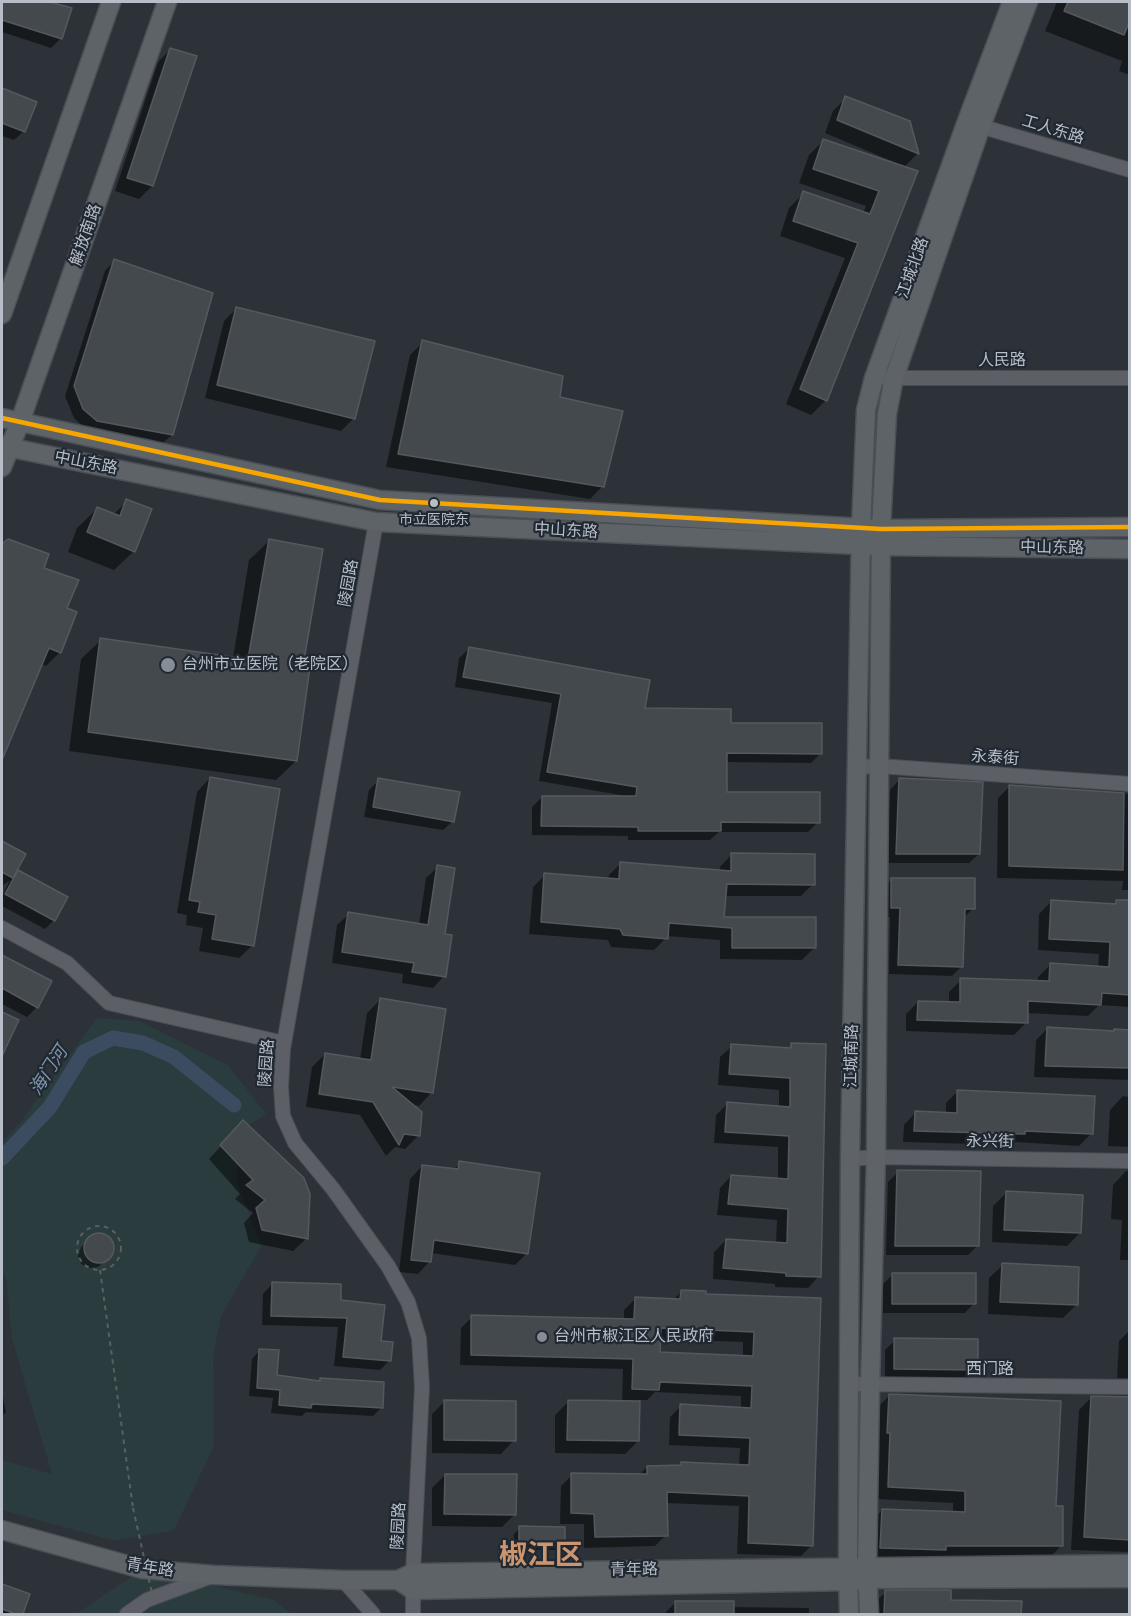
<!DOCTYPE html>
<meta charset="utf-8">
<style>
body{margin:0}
#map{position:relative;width:1131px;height:1616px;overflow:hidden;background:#2c3238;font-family:Helvetica,sans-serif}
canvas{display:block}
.frame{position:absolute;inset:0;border:3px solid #b7bec8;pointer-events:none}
</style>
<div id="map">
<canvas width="1131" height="1616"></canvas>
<div class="frame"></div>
</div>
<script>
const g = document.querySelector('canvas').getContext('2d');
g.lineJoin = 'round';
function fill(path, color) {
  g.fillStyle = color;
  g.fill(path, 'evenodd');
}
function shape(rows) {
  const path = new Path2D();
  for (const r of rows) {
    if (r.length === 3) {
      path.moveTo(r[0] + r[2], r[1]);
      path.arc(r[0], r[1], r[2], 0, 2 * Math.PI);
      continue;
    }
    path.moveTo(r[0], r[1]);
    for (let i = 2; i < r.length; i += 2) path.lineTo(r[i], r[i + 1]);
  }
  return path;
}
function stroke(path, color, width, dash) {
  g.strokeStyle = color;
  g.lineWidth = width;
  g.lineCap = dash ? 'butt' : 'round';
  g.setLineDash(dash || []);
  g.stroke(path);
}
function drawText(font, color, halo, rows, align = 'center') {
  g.font = font + ' Helvetica,"Noto Sans SC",sans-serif';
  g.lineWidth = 4.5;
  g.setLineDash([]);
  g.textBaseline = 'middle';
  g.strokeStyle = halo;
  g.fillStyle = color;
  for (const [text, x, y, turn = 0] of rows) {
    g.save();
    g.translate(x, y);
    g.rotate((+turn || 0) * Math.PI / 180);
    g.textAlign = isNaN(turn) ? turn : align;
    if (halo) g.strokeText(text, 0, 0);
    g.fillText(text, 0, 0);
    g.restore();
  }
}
const green = shape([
 [97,1018,139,1021,229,1066,266,1114,242,1130,236,1179,261,1246,221,1316,213,1356,214,1446,174,1530,115,1541,2,1510,2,1460,52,1474,12,1339,6,1277,2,1271,2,1142,19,1124],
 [142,1569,274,1600,291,1614,76,1614]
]);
const shadow = shape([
 [2,2,45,2,70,9,61,38,51,48,2,32],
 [1057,2,1123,2,1130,4,1130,75,1119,71,1122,61,1045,31],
 [171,49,152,186,139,199,115,191,158,62],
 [2,90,35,103,24,131,14,140,2,136],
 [846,98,909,122,917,154,903,168,826,400,811,415,786,404,845,258,780,236,789,208,804,193,863,213,866,206,799,183,809,155,823,141,893,164,894,162,825,133,833,111],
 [114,261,172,435,162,444,87,430,74,418,65,396,105,271],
 [237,308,354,418,341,431,205,398,224,321],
 [423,342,558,398,603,486,590,499,386,467,410,355],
 [127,501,134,551,114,570,68,552,77,528,97,509,113,515],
 [8,541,42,569,65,609,60,652,46,666,41,664,2,756,2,546],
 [269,541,296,761,276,780,69,751,81,659,101,640,233,658,249,560],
 [469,649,643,710,730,724,821,753,811,763,725,762,725,793,818,822,808,832,719,832,710,840,628,840,628,836,532,835,532,807,542,797,626,798,626,796,539,781,552,703,455,687,459,658],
 [210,778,253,945,239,958,199,951,203,928,186,925,187,915,177,913,197,792],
 [379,780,453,821,443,830,364,817,369,790],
 [899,780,979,854,969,863,887,863,890,790],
 [1010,786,1130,794,1130,890,1122,890,1123,881,997,878,998,798],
 [2,842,24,854,11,878,19,872,54,920,45,929,2,906,2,896,10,880,2,886],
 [731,855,813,884,801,896,724,896,723,918,814,948,802,960,720,959,720,940,666,936,666,938,654,950,611,947,608,940,529,934,533,887,545,875,608,880,609,875,621,863,720,871,720,867],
 [438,867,444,935,444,976,433,988,402,983,403,974,332,963,337,925,349,914,419,925,426,878],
 [892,879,974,908,963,918,962,966,952,976,889,974,890,917,882,917,882,889],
 [1117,901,1130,902,1130,1007,1099,1005,1088,1016,1027,1013,1026,1023,1014,1035,906,1031,906,1014,918,1002,949,1003,949,992,961,980,1038,982,1038,977,1050,965,1098,968,1099,954,1038,950,1039,914,1051,902,1113,905],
 [2,957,50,982,37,1007,27,1017,2,1004],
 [380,1000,432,1092,419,1106,411,1104,418,1136,405,1149,395,1147,386,1156,360,1115,306,1107,312,1067,325,1054,360,1060,367,1013],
 [1047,1029,1130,1032,1130,1080,1034,1077,1036,1040],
 [792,1045,819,1276,808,1288,775,1287,775,1284,713,1279,714,1252,726,1240,776,1244,777,1220,717,1215,720,1188,731,1176,778,1179,778,1147,714,1143,716,1115,728,1103,779,1107,779,1090,718,1085,720,1057,732,1046,787,1050],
 [958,1091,1091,1134,1079,1146,1015,1142,1011,1145,903,1142,904,1125,915,1113,946,1114,946,1103],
 [1123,1096,1130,1097,1130,1147,1108,1146,1110,1110],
 [231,1135,306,1239,293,1251,249,1242,244,1223,253,1213,235,1199,240,1194,209,1159],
 [460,1163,527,1253,515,1265,431,1253,430,1261,418,1274,399,1272,410,1179,422,1166,453,1170],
 [1126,1171,1130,1171,1130,1260,1120,1260,1122,1220,1111,1219,1113,1185],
 [898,1172,977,1246,968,1255,886,1255,888,1182],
 [1006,1193,1080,1233,1067,1246,992,1242,993,1206],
 [95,1234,105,1235,111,1241,113,1250,111,1254,98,1267,89,1268,81,1264,78,1256,81,1247],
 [1003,1265,1076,1305,1063,1318,988,1314,989,1278],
 [893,1274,974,1303,965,1313,883,1313,883,1284],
 [272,1284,340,1301,380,1342,389,1361,380,1370,334,1366,338,1327,262,1325,263,1294],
 [681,1292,704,1296,819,1300,812,1545,801,1556,737,1554,739,1506,666,1503,666,1535,655,1546,584,1548,584,1524,560,1524,561,1486,572,1475,639,1475,647,1467,679,1466,682,1463,739,1466,740,1448,669,1445,670,1417,681,1406,741,1409,741,1396,655,1392,647,1400,638,1400,638,1441,625,1454,555,1453,555,1415,568,1402,622,1402,623,1369,460,1365,461,1328,472,1317,624,1321,624,1310,635,1299,673,1300],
 [659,1339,743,1342,743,1357,659,1353],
 [1130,1330,1130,1378,1117,1378,1119,1341],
 [895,1340,976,1369,967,1379,885,1378,885,1350],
 [260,1350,275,1377,319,1382,321,1380,382,1407,373,1416,306,1412,302,1416,271,1413,273,1398,249,1396,252,1359],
 [2,1392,6,1412,2,1416],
 [889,1396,1055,1507,1062,1545,1049,1558,868,1560,870,1523,882,1510,953,1513,953,1503,876,1499,878,1445,875,1445,877,1408],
 [1092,1397,1130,1398,1130,1552,1071,1550,1079,1410],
 [445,1401,514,1440,501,1454,432,1453,432,1414],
 [445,1475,515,1514,502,1527,432,1526,432,1488],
 [520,1528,563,1544,557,1550,513,1549,514,1534],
 [2,1585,28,1595,21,1614,2,1614],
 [886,1592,949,1601,1020,1602,1020,1614,876,1614,876,1601],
 [676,1602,733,1607,809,1608,809,1614,666,1614,666,1612],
 [585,1613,641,1613,641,1614,583,1614]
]);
const canal = shape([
 [2,1158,50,1107,84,1052,113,1038,143,1043,174,1057,234,1105]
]);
const building = shape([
 [2,2,50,2,72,8,62,39,2,20,2,2],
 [1068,2,1130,2,1130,20,1124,35,1064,11,1068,2],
 [170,48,197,56,153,186,127,178,170,48],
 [2,88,37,102,25,132,2,123,2,88],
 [845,96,910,121,919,154,837,120,845,96],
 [823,139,918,171,827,401,800,389,858,243,793,221,803,191,870,214,879,191,813,169,823,139],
 [114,259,213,293,173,435,97,421,83,409,74,386,114,259],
 [236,307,375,341,355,419,217,385,236,307],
 [422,340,563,376,560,397,623,411,604,487,398,454,422,340],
 [126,499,152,509,135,552,87,532,97,507,120,516,126,499],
 [8,539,49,554,44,568,79,580,67,608,77,612,61,653,49,648,2,760,2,544,8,539],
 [269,539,323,549,303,666,310,667,297,761,88,732,100,638,248,659,269,539],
 [469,647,650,680,645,708,731,709,731,723,822,723,822,754,727,753,727,792,820,792,820,823,721,822,721,831,638,831,638,827,541,826,542,796,636,796,637,787,547,772,561,694,463,677,469,647],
 [210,777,280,789,254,946,212,939,216,915,198,912,200,902,189,900,210,777],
 [378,778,460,792,454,822,373,807,378,778],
 [899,778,983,782,980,854,896,854,899,778],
 [1009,785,1124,793,1123,870,1009,866,1009,785],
 [2,841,26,854,13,878,2,872,2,841],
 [731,853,815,854,815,885,727,884,724,917,816,917,816,948,732,948,732,928,669,923,668,939,623,935,620,929,541,922,544,873,619,879,620,862,731,871,731,853],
 [437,865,455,868,445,934,452,935,446,977,412,972,414,963,342,952,348,912,428,925,437,865],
 [18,870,68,897,55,921,5,894,18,870],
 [891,878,975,878,975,909,965,909,963,967,898,965,900,908,891,908,891,878],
 [1051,900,1116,904,1116,900,1130,900,1130,995,1102,993,1101,1005,1028,1001,1028,1023,917,1020,918,1001,960,1002,960,978,1049,981,1050,963,1109,967,1110,942,1049,939,1051,900],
 [2,955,52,981,38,1008,2,988,2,955],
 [380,998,446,1009,433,1093,392,1087,422,1112,420,1136,404,1134,399,1145,373,1102,319,1094,325,1053,371,1060,380,998],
 [2,1012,19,1020,2,1056,2,1012],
 [1047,1027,1114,1031,1114,1029,1130,1030,1130,1068,1045,1066,1047,1027],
 [791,1043,826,1044,821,1277,786,1276,786,1273,723,1268,726,1239,787,1243,788,1209,728,1204,731,1175,788,1179,789,1136,725,1132,727,1102,790,1107,790,1078,729,1074,731,1044,791,1048,791,1043],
 [957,1090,1095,1096,1093,1134,1025,1131,1025,1134,914,1131,915,1111,957,1113,957,1090],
 [243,1120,304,1178,310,1194,308,1239,262,1230,256,1208,265,1200,246,1185,253,1180,220,1145,243,1120],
 [459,1161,540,1173,528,1254,434,1240,431,1262,411,1260,422,1165,458,1169,459,1161],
 [897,1170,981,1171,979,1246,895,1246,897,1170],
 [1006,1191,1083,1195,1081,1233,1004,1230,1006,1191],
 [99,1248,15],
 [1002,1263,1079,1267,1078,1305,1000,1302,1002,1263],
 [892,1273,976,1273,976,1304,892,1304,892,1273],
 [272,1282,341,1284,341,1300,385,1305,381,1341,393,1342,391,1361,343,1357,347,1318,271,1316,272,1282],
 [681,1290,706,1291,706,1294,821,1298,813,1546,748,1543,749,1496,667,1492,668,1536,595,1537,594,1514,571,1513,571,1473,647,1474,647,1466,681,1465,681,1462,749,1465,750,1438,679,1435,680,1404,751,1408,752,1386,660,1382,659,1390,632,1389,633,1359,471,1355,471,1315,634,1319,635,1297,680,1299,681,1290],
 [661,1328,754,1332,753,1356,660,1352,661,1328],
 [894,1338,978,1339,978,1370,894,1369,894,1338],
 [259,1349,279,1350,277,1375,320,1381,320,1378,384,1382,383,1408,312,1404,311,1408,279,1405,280,1390,257,1388,259,1349],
 [889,1394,1061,1401,1056,1506,1063,1506,1063,1546,946,1546,946,1550,880,1548,882,1509,965,1512,965,1491,888,1487,890,1433,887,1433,889,1394],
 [1091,1396,1130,1397,1130,1540,1084,1537,1091,1396],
 [444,1400,516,1401,516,1441,444,1440,444,1400],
 [568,1400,640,1401,639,1441,567,1440,568,1400],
 [445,1474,517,1474,516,1515,444,1514,445,1474],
 [519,1526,565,1527,565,1545,519,1544,519,1526],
 [2,1584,30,1594,23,1614,16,1614,2,1609,2,1584],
 [885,1590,951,1590,951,1600,1022,1601,1021,1614,884,1614,885,1590],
 [675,1601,734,1601,734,1614,675,1614,675,1601]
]);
const path = shape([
 [99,1248,22],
 [100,1270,133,1508]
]);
const minor = shape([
 [973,124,1130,170],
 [885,378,1130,378],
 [376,522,283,1049,281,1087,283,1116,295,1143,333,1189,388,1266,408,1302,419,1338,422,1387,413,1573,413,1614],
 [858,767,879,766,1130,784],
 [2,928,67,963,109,1003,284,1043],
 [850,1159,876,1157,1130,1161],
 [850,1384,1130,1387],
 [343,1580,373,1614],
 [127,1614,147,1600,212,1576]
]);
const major = shape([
 [2,314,111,2],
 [2,418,380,500,881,529,1130,527],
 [2,446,376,522,880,546,1130,549],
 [2,467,20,422,167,2],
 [2,1530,142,1569,214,1575,343,1580,398,1580,413,1573,1130,1564],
 [398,1580,413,1590,848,1581,868,1579,1130,1578],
 [849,1614,848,1567,850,1159,861,528,866,410,874,378,967,121,1012,2],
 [869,1614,867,1567,870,1386,876,1157,881,529,887,414,894,378,981,126,1028,2]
]);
const pathBridge = shape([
 [133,1508,153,1598]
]);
const bus1 = shape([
 [2,418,380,500,881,529,1130,527]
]);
const markers = [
 [434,503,5,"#b7bec8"],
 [168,665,8,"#868d96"],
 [542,1337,6,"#868d96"]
];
const busNames = [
 ["市立医院东",434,520]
];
const streetNames = [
 ["工人东路",1053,130,17],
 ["解放南路",86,235,-71],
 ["江城北路",913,268,-70],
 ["人民路",1002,361],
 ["中山东路",86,463,11],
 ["中山东路",566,531,3],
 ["中山东路",1052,548,1],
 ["陵园路",349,583,-80],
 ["永泰街",995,758,4],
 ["江城南路",852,1056,-89],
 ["陵园路",267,1063,-86],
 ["永兴街",990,1142,1],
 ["西门路",990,1370],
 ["陵园路",399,1526,-87],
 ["青年路",150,1568,9],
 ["青年路",634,1570,-1]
];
const poiNames = [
 ["台州市立医院（老院区）",182,665],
 ["台州市椒江区人民政府",554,1337]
];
const waterNames = [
 ["海门河",49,1071,-57]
];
const townNames = [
 ["椒江区",541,1556]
];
fill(green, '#2a3c3e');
fill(shadow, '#0007');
stroke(canal, '#3c4c60', 15);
fill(building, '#44494e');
stroke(building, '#54595f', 1.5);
stroke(minor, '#4a4e53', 16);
stroke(major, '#4a4e55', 21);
stroke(path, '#5a5f63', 2, [4.5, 4.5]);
stroke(minor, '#5c6066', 14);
stroke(major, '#5e6368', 18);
stroke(pathBridge, '#5a5f63', 2, [4.5, 4.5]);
stroke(bus1, '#f7a600', 4.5);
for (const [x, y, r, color] of markers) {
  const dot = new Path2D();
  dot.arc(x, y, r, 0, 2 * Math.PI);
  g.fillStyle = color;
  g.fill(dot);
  stroke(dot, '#202832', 2);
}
drawText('14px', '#b7bec8', '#202832', busNames);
drawText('16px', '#b7bec8', '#202832', streetNames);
drawText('16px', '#b7bec8', '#202832', poiNames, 'left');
drawText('italic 18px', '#8195ac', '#202832', waterNames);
drawText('bold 28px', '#cb966f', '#202832', townNames);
</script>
